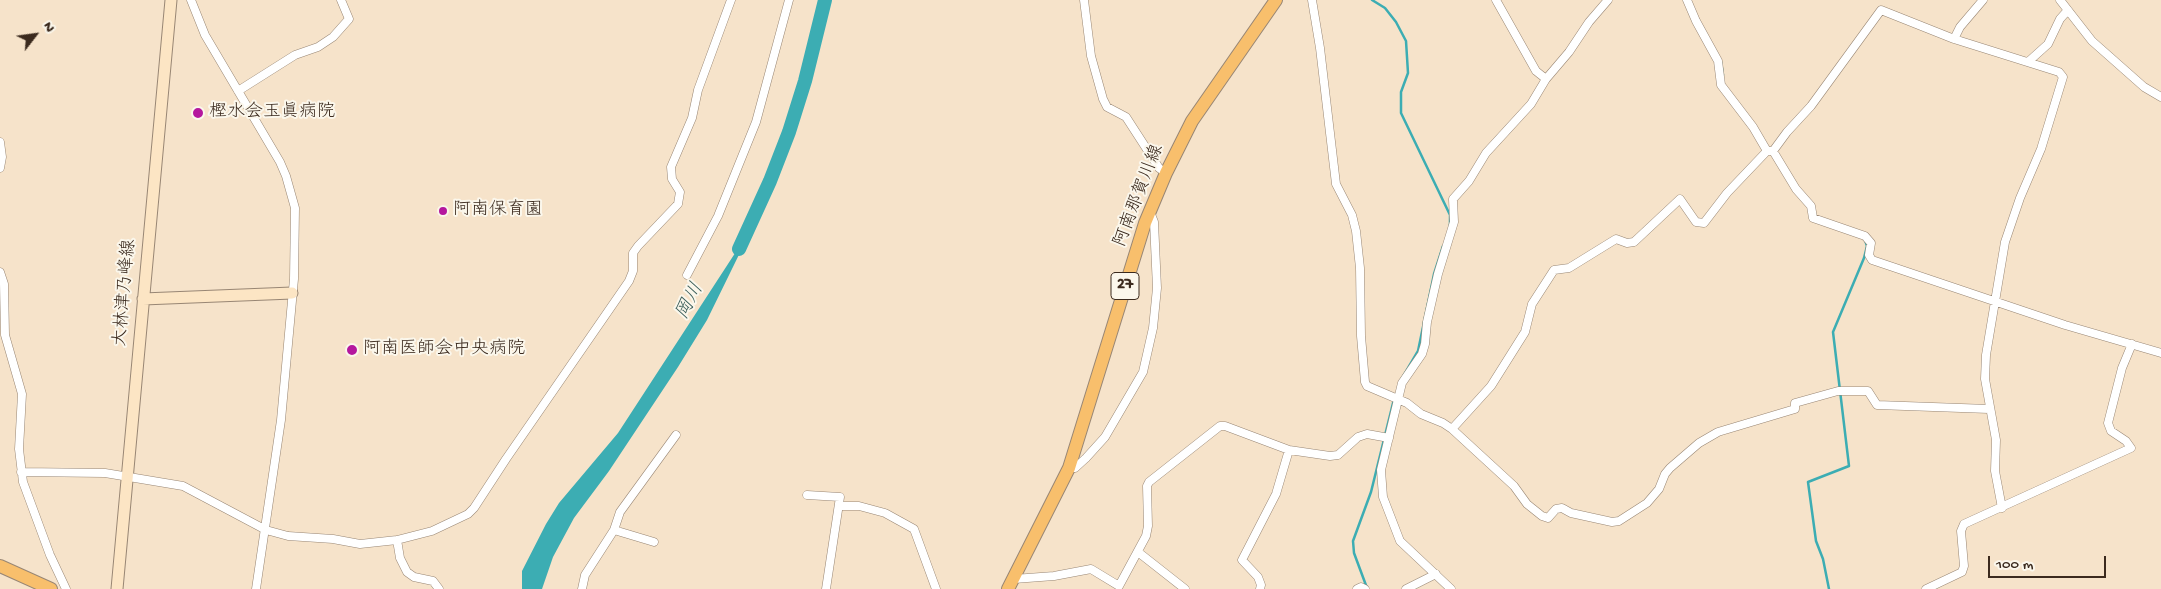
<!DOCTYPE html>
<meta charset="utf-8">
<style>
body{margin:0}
#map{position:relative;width:2161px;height:589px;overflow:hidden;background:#f6e3ca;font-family:"Gochi Hand",sans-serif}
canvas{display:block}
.north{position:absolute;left:10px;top:10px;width:50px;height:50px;-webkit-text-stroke:4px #fbf7ec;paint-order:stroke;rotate:60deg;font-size:14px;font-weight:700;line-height:20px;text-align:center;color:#3b2a1e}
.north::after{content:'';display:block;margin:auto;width:18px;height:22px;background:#3b2a1e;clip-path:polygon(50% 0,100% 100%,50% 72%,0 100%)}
.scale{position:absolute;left:1988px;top:556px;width:118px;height:22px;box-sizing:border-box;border:2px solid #3b2a1e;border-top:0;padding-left:6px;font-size:15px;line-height:18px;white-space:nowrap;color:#3b2a1e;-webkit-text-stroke:4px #fbf7ec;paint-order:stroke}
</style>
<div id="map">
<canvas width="2161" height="589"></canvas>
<div class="north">N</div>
<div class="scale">100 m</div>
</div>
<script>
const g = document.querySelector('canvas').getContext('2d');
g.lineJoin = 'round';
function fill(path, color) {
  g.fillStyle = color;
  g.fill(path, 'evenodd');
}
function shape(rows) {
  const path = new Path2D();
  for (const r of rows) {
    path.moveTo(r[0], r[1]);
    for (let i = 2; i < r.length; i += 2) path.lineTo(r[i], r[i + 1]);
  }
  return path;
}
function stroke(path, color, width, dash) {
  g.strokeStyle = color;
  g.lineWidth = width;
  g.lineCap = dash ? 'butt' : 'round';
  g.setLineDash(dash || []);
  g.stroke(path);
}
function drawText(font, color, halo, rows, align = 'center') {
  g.font = font + ' "Gochi Hand","Klee One",sans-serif';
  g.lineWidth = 4;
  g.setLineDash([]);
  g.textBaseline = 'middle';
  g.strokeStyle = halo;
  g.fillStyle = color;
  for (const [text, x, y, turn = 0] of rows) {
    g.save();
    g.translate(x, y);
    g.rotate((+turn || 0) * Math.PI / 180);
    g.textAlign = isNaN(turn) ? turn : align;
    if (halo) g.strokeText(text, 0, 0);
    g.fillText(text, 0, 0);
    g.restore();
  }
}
const water = shape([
 [754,224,707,320,678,367,609,471,574,518,553,557,542,589,522,589,522,571,546,524,559,503,618,433]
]);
const stream = shape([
 [1372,0,1385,8,1396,22,1406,41,1408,73,1401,92,1401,113,1450,215,1450,227],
 [1721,62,1723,75],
 [1401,380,1418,351,1434,274,1443,246],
 [1367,588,1354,553,1353,541,1371,492,1394,399],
 [1829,589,1823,559,1816,541,1808,482,1849,466,1833,332,1864,258,1867,246,1865,240]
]);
const river = shape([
 [739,249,770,181,789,132,805,81,825,0]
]);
const street = shape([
 [191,0,205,35,280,162,286,176,295,208,294,279,281,420,256,589],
 [1084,0,1091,56,1103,99,1107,107,1126,117,1159,168,1166,173],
 [1312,0,1320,48,1336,184,1352,215,1356,231,1360,268,1361,336,1365,382,1367,386,1407,403,1421,414,1443,423,1452,429,1514,486,1527,504,1542,516,1548,518,1556,509,1562,508,1571,513,1612,522,1619,521,1647,503,1659,489,1665,474,1670,468,1699,443,1718,432,1795,409,1795,403,1838,391,1868,391,1877,405,1989,409],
 [1496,0,1536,71,1546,79],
 [2060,0,2092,41,2144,87,2161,97],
 [1954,39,1960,27,1983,0],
 [2028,62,2048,44,2060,19,2068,10],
 [238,91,295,55,318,47,333,37,349,19,341,0],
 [0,142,2,157,0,168],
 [1767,151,1773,151,1787,132,1811,106,1881,10,1954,39,2059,72,2063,77,2041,149,2020,198,2005,242,1986,355,1985,379,1996,440,1995,471,2002,508],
 [1773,151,1796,189,1811,206,1813,218,1865,236,1871,243,1869,255,1872,260,2065,325,2161,353],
 [0,272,4,284,5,335,22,394,19,449,23,482,50,555,66,589],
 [687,275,718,216,756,122,789,0],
 [1452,429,1491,386,1525,332,1532,304,1554,270,1569,268,1616,239,1627,243,1634,242,1680,199,1696,222,1704,223,1727,193,1767,151,1753,127,1721,85,1718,61,1696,21,1687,0],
 [1069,468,1075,468,1086,458,1105,437,1143,372,1153,328,1157,288,1154,222,1150,212],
 [21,472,105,473,183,486,266,530,288,536,333,539,360,544,397,540,432,531,468,514,474,508,506,459,629,281,633,271,633,253,638,246,678,204,680,192,672,179,671,167,692,118,698,90,731,0],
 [807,495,840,497,826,589],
 [839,506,859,506,885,513,914,529,936,589],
 [614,530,654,542],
 [397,540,400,558,407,572,414,577,433,581,439,589],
 [1138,552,1185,589],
 [1014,579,1054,576,1091,569,1119,586,1146,536,1148,526,1147,486,1149,482,1220,426,1225,426,1289,450,1330,456,1338,455,1358,437,1367,434,1389,438],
 [582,589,585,575,614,530,620,512,676,435],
 [1260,589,1261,585,1258,577,1242,560,1276,494,1289,450],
 [1357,589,1361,587,1365,589],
 [1406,589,1436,574],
 [1451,589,1400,541,1383,497,1381,470,1402,383,1422,354,1425,344,1427,322,1438,274,1454,222,1453,199,1469,181,1486,153,1531,104,1546,79,1569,52,1589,22,1608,0],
 [1926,589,1962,572,1964,566,1961,531,1964,524,2131,448,2126,441,2111,431,2108,423,2122,368,2132,344]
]);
const secondary = shape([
 [143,299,292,293],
 [117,589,171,0]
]);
const primary = shape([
 [0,566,51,589],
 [1008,589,1069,468,1145,223,1166,173,1192,121,1276,0]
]);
const markers = [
 [198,113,6,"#b5179e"],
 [443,211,5,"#b5179e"],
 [352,350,6,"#b5179e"]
];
const shields = [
 [1125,286,28]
];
const shieldNames = [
 ["27",1125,286]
];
const poiNames = [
 ["樫水会玉眞病院",209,113],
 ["阿南保育園",453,211],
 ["阿南医師会中央病院",363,350]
];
const streetNames = [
 ["阿南那賀川線",1140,196,-69],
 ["大林津乃峰線",126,293,-85]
];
const waterNames = [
 ["岡川",691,302,-62]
];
fill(water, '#3cadb3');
stroke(stream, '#3cadb3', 2.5);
stroke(river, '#3cadb3', 14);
stroke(street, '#988674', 9);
stroke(secondary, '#988674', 13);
stroke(primary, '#988674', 14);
stroke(street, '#fff', 8);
stroke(secondary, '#fce5c4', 11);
stroke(primary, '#f8bf6c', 12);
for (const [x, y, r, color] of markers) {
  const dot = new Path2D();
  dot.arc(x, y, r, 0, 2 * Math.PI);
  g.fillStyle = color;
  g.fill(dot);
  stroke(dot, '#fbf7ec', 2);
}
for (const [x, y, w] of shields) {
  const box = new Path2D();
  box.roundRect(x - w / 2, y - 13.5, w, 27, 4);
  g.fillStyle = '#fbf7ec';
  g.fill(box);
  stroke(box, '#3b2a1e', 1);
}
drawText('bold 16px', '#3b2a1e', null, shieldNames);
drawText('18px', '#3b2a1e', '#fbf7ec', poiNames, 'left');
drawText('18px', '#3b2a1e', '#fbf7ec', streetNames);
drawText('italic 19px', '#3b5e5a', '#fbf7ec', waterNames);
</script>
